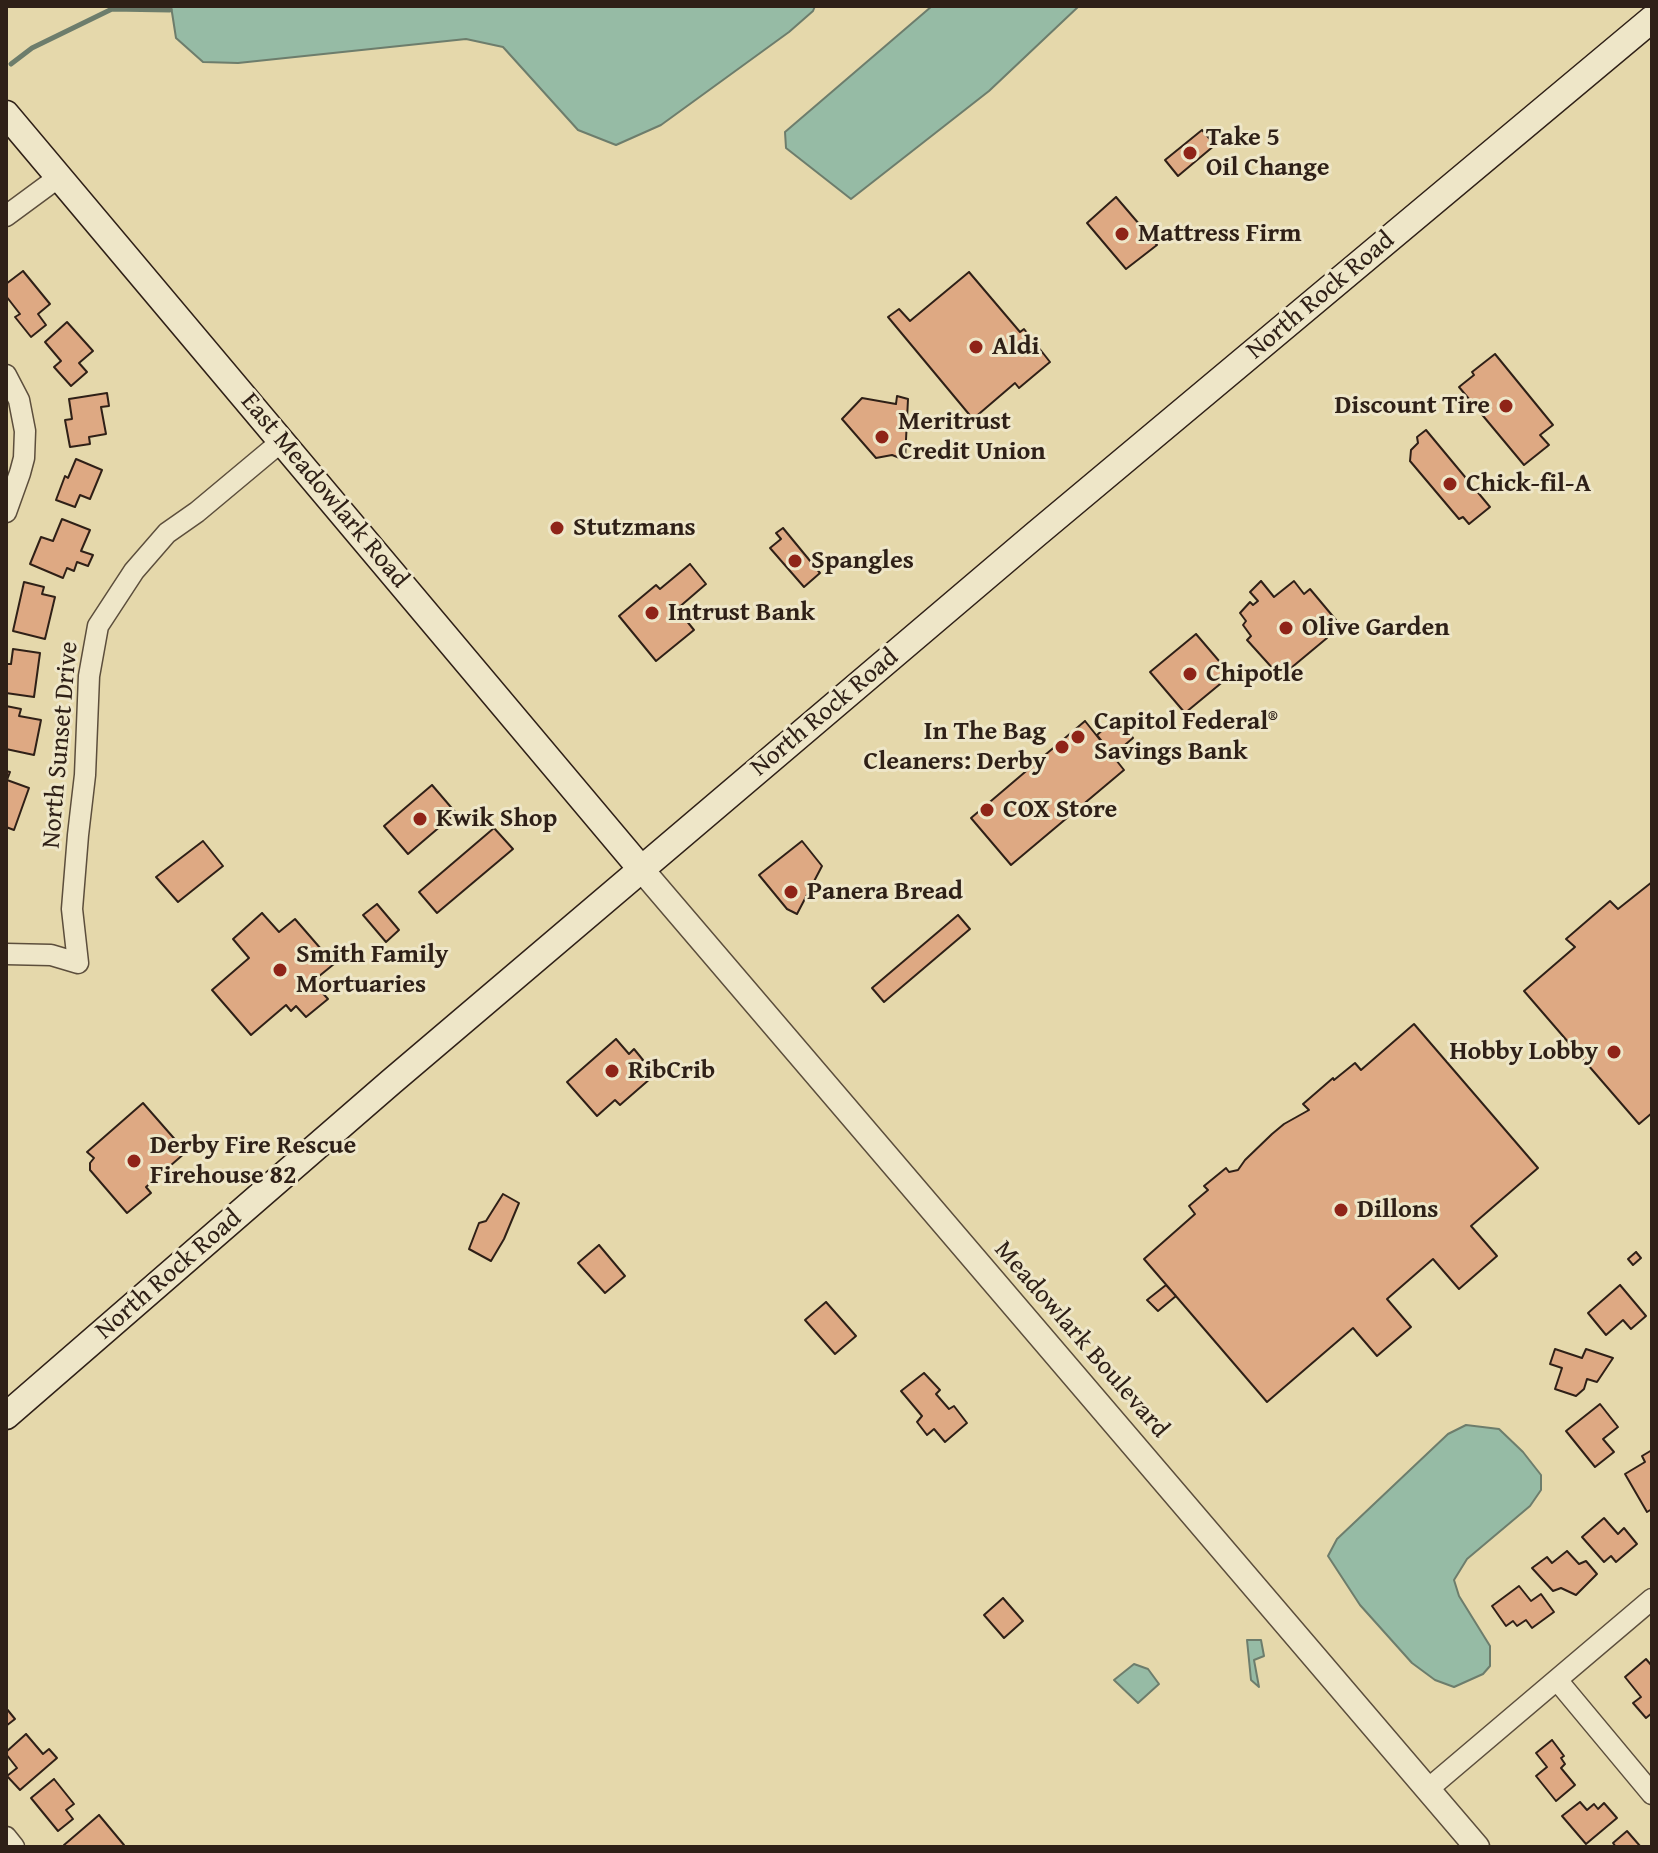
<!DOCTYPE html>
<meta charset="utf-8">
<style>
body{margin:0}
#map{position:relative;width:1658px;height:1853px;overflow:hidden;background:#e5d8ab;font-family:"Gentium Book Plus",serif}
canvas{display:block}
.frame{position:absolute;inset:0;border:8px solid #2f2017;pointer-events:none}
</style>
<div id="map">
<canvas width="1658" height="1853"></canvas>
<div class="frame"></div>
</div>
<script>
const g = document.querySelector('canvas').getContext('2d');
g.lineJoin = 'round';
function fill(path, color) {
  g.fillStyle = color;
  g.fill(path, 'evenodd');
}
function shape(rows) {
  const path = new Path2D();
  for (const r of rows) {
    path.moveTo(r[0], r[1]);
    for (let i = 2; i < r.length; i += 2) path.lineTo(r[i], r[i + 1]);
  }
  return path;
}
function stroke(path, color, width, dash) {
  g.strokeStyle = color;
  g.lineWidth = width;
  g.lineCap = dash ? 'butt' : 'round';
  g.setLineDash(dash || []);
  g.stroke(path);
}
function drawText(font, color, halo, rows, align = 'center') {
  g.font = font + ' "Gentium Book Plus",serif';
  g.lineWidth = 6;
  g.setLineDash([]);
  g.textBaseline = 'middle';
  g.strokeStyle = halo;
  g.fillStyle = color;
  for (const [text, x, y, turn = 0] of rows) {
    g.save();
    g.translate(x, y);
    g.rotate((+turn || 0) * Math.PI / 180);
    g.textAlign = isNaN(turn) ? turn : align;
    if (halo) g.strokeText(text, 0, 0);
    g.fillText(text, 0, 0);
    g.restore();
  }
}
const water = shape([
 [171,6,815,6,813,11,789,32,661,125,616,145,578,130,503,47,466,39,238,63,203,62,176,38,171,6],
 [932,6,1079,6,989,91,851,199,786,148,785,132,932,6],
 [1466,1425,1499,1429,1523,1452,1541,1475,1541,1490,1530,1506,1467,1559,1454,1580,1459,1596,1490,1646,1490,1666,1483,1674,1454,1687,1435,1680,1412,1663,1360,1605,1328,1556,1337,1539,1448,1434,1466,1425],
 [1247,1640,1261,1640,1264,1656,1254,1660,1259,1687,1251,1680,1247,1640],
 [1134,1664,1148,1669,1159,1684,1138,1703,1114,1680,1134,1664]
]);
const stream = shape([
 [11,64,32,48,112,9,170,10]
]);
const building = shape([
 [1202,130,1215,145,1178,176,1165,160,1202,130],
 [1116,197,1157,245,1126,269,1087,223,1116,197],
 [23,271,50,304,38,314,46,325,31,337,15,317,20,314,6,296,6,284,23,271],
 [969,272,1020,332,1024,329,1050,362,1019,388,1015,383,973,419,888,317,899,309,910,321,969,272],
 [67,322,93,351,79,363,87,372,71,386,54,367,61,361,45,342,67,322],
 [1495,354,1553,425,1540,435,1549,445,1524,465,1459,387,1474,375,1472,372,1495,354],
 [107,393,109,406,101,407,106,434,89,437,90,444,70,447,65,420,72,419,69,399,107,393],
 [897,396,908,399,905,460,892,455,876,458,842,419,862,398,896,404,897,396],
 [1426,430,1490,507,1469,524,1463,517,1459,519,1410,461,1411,450,1418,443,1417,437,1426,430],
 [76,459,102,470,90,499,80,495,75,507,56,500,65,476,68,478,76,459],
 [62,519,90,530,81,551,93,555,88,566,77,562,74,571,67,568,63,578,30,564,41,537,53,541,62,519],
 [783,528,820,573,804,587,770,548,781,539,776,533,783,528],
 [690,564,706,584,677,609,694,630,656,661,619,616,656,585,660,589,690,564],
 [1261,581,1274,597,1294,581,1304,594,1310,589,1336,620,1322,632,1327,638,1291,668,1285,662,1275,671,1247,640,1251,636,1243,625,1246,621,1240,613,1250,602,1253,605,1258,601,1250,592,1261,581],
 [24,582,44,587,42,594,55,597,45,639,13,631,24,582],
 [1196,634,1231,675,1185,713,1150,672,1196,634],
 [13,649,40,653,34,697,6,693,6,664,11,664,13,649],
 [6,706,21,709,19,716,41,720,34,755,6,749,6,706],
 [1116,718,1133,738,1113,755,1097,735,1116,718],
 [1085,721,1124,770,1011,865,971,818,1085,721],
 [6,771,10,772,7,780,29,788,14,830,6,827,6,771],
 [432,785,456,813,408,854,384,826,432,785],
 [494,828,513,849,437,913,419,892,494,828],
 [203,841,223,866,178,902,156,877,203,841],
 [802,841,822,866,797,914,787,909,759,875,802,841],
 [1652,882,1652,1113,1639,1124,1524,991,1575,947,1566,939,1610,901,1618,909,1652,882],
 [377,904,399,930,386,942,363,915,377,904],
 [262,913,279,932,295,919,334,964,318,977,323,983,318,988,328,999,306,1017,296,1006,291,1011,286,1005,251,1035,212,990,249,958,233,939,262,913],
 [958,915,970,929,884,1002,872,988,958,915],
 [1414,1024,1538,1168,1471,1226,1497,1256,1459,1289,1433,1259,1387,1299,1411,1327,1377,1356,1353,1328,1267,1402,1144,1259,1195,1214,1189,1206,1208,1190,1204,1186,1226,1168,1229,1172,1238,1170,1245,1160,1272,1134,1284,1124,1309,1110,1303,1104,1333,1078,1334,1080,1355,1063,1361,1070,1414,1024],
 [616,1039,629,1054,634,1049,643,1060,638,1064,651,1078,620,1105,615,1100,597,1116,567,1082,616,1039],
 [143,1103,186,1152,146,1187,151,1193,127,1213,90,1170,90,1163,94,1158,87,1152,143,1103],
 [503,1194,519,1203,504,1239,491,1261,469,1249,479,1223,486,1221,503,1194],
 [599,1245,625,1276,605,1293,578,1263,599,1245],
 [1636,1252,1641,1258,1633,1265,1628,1259,1636,1252],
 [1166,1285,1176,1296,1158,1311,1147,1300,1166,1285],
 [1620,1285,1646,1316,1631,1329,1623,1320,1606,1335,1588,1313,1620,1285],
 [826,1302,856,1336,835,1354,805,1320,826,1302],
 [1555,1349,1582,1358,1586,1349,1613,1358,1597,1382,1587,1379,1584,1389,1576,1396,1555,1389,1562,1368,1550,1364,1555,1349],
 [924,1373,940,1390,936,1394,949,1409,954,1406,967,1423,945,1442,934,1429,927,1435,917,1422,922,1416,901,1391,924,1373],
 [1600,1404,1618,1427,1603,1439,1614,1452,1595,1467,1566,1431,1600,1404],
 [1652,1450,1652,1509,1647,1512,1625,1474,1645,1462,1642,1456,1652,1450],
 [1604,1518,1618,1534,1624,1528,1637,1544,1616,1562,1611,1556,1604,1562,1582,1537,1604,1518],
 [1567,1551,1579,1564,1586,1561,1597,1574,1576,1595,1561,1588,1553,1591,1532,1568,1547,1557,1552,1563,1567,1551],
 [1519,1586,1531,1601,1541,1594,1554,1612,1532,1628,1526,1620,1517,1626,1513,1621,1506,1626,1492,1606,1519,1586],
 [1003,1598,1023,1621,1004,1638,984,1615,1003,1598],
 [1646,1659,1652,1666,1652,1713,1646,1718,1633,1703,1641,1697,1625,1677,1646,1659],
 [6,1708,15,1719,6,1726,6,1708],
 [26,1734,43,1754,49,1749,57,1758,20,1790,7,1776,17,1768,6,1754,6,1752,26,1734],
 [1552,1740,1564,1756,1561,1758,1565,1764,1561,1768,1575,1785,1556,1801,1536,1776,1547,1767,1536,1753,1552,1740],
 [54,1779,74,1804,66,1810,73,1819,58,1831,31,1798,54,1779],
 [1580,1802,1587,1810,1594,1804,1598,1809,1604,1803,1617,1818,1586,1844,1562,1816,1580,1802],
 [99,1815,124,1845,122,1847,66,1847,64,1845,99,1815],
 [1627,1831,1640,1846,1639,1847,1616,1847,1613,1843,1627,1831]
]);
const minor = shape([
 [6,216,59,177],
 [6,375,19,400,25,431,24,458,20,473,6,512],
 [6,954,51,955,78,963,72,909,78,835,85,775,89,676,98,626,134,571,167,533,197,512,282,441],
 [1557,1680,1652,1794],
 [1428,1789,1652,1599],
 [6,1837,14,1847]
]);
const tertiary = shape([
 [642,870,1477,1847]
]);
const secondary = shape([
 [6,114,642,870],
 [6,1416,391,1082,1035,535,1652,19]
]);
const markers = [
 [1190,153,8,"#8f2418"],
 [1122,234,8,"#8f2418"],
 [976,347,8,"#8f2418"],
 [1506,406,8,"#8f2418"],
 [882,437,8,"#8f2418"],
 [1450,484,8,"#8f2418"],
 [557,528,8,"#8f2418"],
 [795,561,8,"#8f2418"],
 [652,613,8,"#8f2418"],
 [1286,628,8,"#8f2418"],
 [1190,674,8,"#8f2418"],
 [1078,737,8,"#8f2418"],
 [1062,747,8,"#8f2418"],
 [987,810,8,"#8f2418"],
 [420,819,8,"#8f2418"],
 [791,892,8,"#8f2418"],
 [280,970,8,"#8f2418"],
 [1614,1052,8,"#8f2418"],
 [612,1071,8,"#8f2418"],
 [134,1161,8,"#8f2418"],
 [1341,1210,8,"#8f2418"]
];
const poiNames = [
 ["Take 5",1206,138],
 ["Oil Change",1206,168],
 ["Mattress Firm",1138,234],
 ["Aldi",992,347],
 ["Discount Tire",1490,406,"right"],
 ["Meritrust",898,422],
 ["Credit Union",898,452],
 ["Chick-fil-A",1466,484],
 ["Stutzmans",573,528],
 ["Spangles",811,561],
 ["Intrust Bank",668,613],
 ["Olive Garden",1302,628],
 ["Chipotle",1206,674],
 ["Capitol Federal®",1094,722],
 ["Savings Bank",1094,752],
 ["In The Bag",1046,732,"right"],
 ["Cleaners: Derby",1046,762,"right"],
 ["COX Store",1003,810],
 ["Kwik Shop",436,819],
 ["Panera Bread",807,892],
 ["Smith Family",296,955],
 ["Mortuaries",296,985],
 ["Hobby Lobby",1598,1052,"right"],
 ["RibCrib",628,1071],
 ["Derby Fire Rescue",150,1146],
 ["Firehouse 82",150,1176],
 ["Dillons",1357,1210]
];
const streetNames = [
 ["North Rock Road",1321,296,-40],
 ["East Meadowlark Road",324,491,50],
 ["North Rock Road",825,713,-40],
 ["North Sunset Drive",61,745,-85],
 ["North Rock Road",169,1275,-41],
 ["Meadowlark Boulevard",1081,1340,49]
];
fill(water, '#96bba5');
stroke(water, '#6d7d6c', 2);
stroke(stream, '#6d7d6c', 5);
fill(building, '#dea983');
stroke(building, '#2f2017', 2);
stroke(minor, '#5c4e3c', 23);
stroke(tertiary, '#5c4e3c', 27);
stroke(secondary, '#2f2017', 29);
stroke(minor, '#eee6c8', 20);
stroke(tertiary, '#eee6c8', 24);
stroke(secondary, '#eee6c8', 26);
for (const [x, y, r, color] of markers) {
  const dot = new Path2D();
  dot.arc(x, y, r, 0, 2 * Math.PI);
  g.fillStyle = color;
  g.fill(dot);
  stroke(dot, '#eee6c8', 3);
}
drawText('bold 26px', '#2f2017', '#eee6c8', poiNames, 'left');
drawText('26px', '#2f2017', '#eee6c8', streetNames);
</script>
